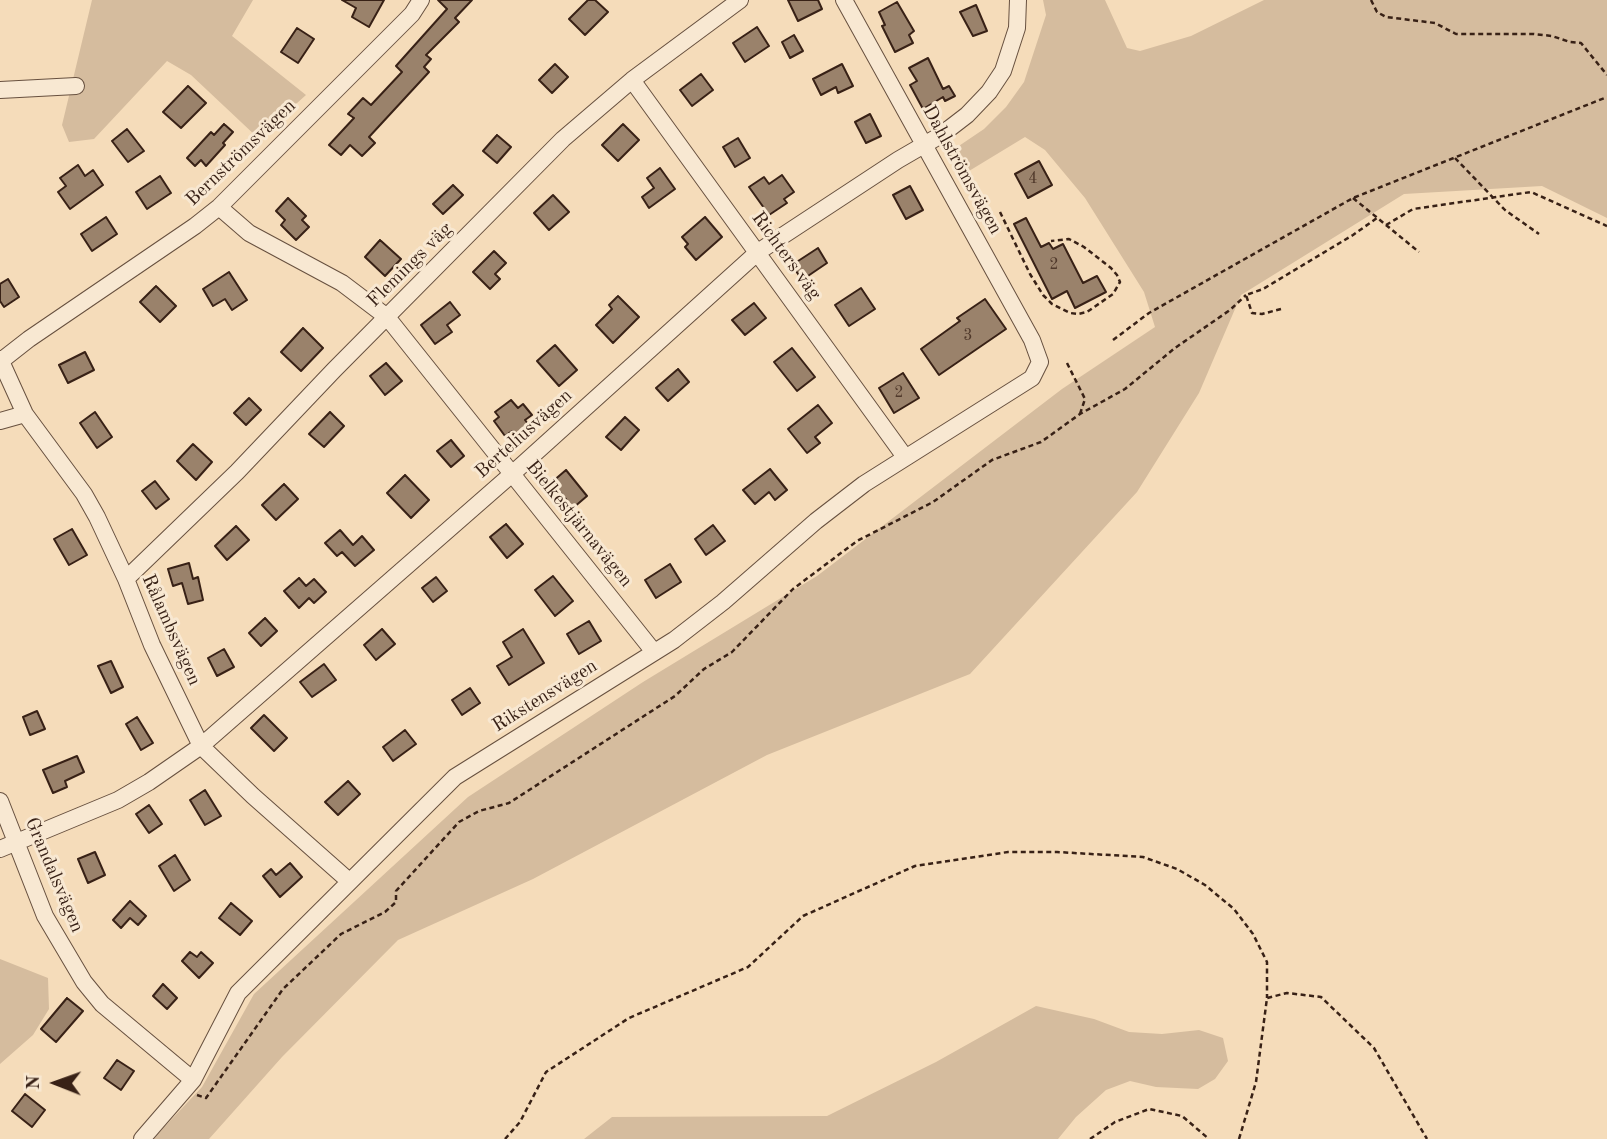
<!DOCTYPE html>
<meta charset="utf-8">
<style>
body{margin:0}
#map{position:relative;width:1607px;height:1139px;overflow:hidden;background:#f5dcba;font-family:"Old Standard TT",serif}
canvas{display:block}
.north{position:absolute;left:21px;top:1048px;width:70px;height:70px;-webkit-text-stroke:5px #f8e8d2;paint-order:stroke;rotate:271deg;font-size:19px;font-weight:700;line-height:28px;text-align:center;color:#382116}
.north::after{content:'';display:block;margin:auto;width:24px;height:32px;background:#382116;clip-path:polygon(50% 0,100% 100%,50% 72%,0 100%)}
</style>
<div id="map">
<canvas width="1607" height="1139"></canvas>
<div class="north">N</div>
</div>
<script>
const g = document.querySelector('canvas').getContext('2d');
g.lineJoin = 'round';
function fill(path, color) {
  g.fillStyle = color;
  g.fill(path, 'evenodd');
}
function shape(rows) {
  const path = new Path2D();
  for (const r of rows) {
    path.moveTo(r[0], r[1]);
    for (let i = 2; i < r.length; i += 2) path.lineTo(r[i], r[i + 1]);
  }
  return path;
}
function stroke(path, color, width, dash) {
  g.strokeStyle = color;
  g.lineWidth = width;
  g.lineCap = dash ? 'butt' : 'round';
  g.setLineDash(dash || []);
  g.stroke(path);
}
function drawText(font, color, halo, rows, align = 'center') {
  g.font = font + ' "Old Standard TT",serif';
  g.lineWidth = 6;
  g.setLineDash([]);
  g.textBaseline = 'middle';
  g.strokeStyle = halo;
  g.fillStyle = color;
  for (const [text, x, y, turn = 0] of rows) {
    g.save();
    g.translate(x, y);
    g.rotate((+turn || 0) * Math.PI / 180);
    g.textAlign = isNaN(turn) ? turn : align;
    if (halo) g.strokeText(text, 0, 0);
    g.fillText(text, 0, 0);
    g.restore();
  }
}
const green = shape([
 [92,0,253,0,232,36,306,95,258,138,191,75,167,61,94,139,69,142,62,125],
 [1043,0,1105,0,1127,48,1140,51,1191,36,1264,0,1607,0,1607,218,1542,186,1404,194,1241,295,1199,393,1137,492,970,674,767,755,533,879,398,940,282,1057,209,1139,153,1139,202,1087,254,994,468,797,643,682,817,576,1062,389,1155,327,1144,292,1085,198,1045,150,1025,137,969,171,957,175,948,156,947,154,984,129,1006,107,1024,82,1046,15],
 [0,959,48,978,49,1009,33,1035,0,1064],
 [1036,1006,1094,1019,1129,1032,1162,1034,1199,1030,1223,1038,1228,1061,1215,1079,1198,1089,1156,1087,1130,1081,1106,1090,1076,1117,1058,1139,584,1139,612,1117,827,1116,936,1062]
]);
const building = shape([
 [342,0,384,0,369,27,352,17,356,8,342,0],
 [438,0,472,0,455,18,459,22,426,55,431,59,424,67,429,72,369,137,375,143,362,156,350,145,341,155,329,145,354,118,348,114,363,98,371,105,402,72,396,66,447,9,438,0],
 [588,0,595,0,608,12,585,35,569,19,588,0],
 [788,0,818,0,822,9,798,21,788,0],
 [897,2,914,31,909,35,913,43,895,52,882,26,885,25,879,12,897,2],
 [976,5,987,31,973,36,960,12,976,5],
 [757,27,769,46,745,62,733,43,757,27],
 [297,28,314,39,298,63,281,52,297,28],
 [794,35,803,51,790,58,782,42,794,35],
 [928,58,943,89,949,86,955,96,945,101,943,97,923,109,910,85,917,81,909,68,928,58],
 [555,64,568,77,552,93,539,80,555,64],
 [842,64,853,86,838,93,836,87,821,95,813,79,842,64],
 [701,74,713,90,692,106,680,90,701,74],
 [188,86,206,103,181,128,163,112,188,86],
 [870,114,881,136,866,143,855,122,870,114],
 [224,124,233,132,223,143,225,145,206,166,201,160,195,166,187,158,211,132,214,135,224,124],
 [623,124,639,140,618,161,602,145,623,124],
 [127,129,144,151,128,162,112,141,127,129],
 [497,135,511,147,497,163,483,151,497,135],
 [738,138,750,158,735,167,723,147,738,138],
 [1039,161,1052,185,1028,198,1015,174,1039,161],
 [78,165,85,176,93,170,103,185,70,209,58,192,66,186,60,178,78,165],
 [660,168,675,189,649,208,642,197,654,188,647,178,660,168],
 [782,175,794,192,784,199,787,203,769,215,749,187,764,177,769,184,782,175],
 [160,176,171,193,147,209,136,192,160,176],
 [453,185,463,195,443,214,433,204,453,185],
 [910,186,923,210,906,219,893,195,910,186],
 [553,195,569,212,549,230,534,213,553,195],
 [288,198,306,216,302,220,309,227,296,240,281,225,285,220,276,211,288,198],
 [106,217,117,234,92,251,81,234,106,217],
 [705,217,722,237,696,260,685,247,688,244,682,237,705,217],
 [1026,218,1041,247,1049,243,1053,249,1063,244,1083,283,1097,276,1106,292,1075,308,1067,291,1052,299,1014,224,1026,218],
 [380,240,401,259,385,276,365,257,380,240],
 [818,248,827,263,802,280,792,265,818,248],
 [494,251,506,263,495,274,500,279,490,289,473,272,494,251],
 [229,272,247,300,232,310,225,299,213,306,203,289,229,272],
 [8,279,19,297,4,307,0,301,0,284,8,279],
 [156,286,176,306,160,322,140,302,156,286],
 [861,288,875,309,849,326,835,305,861,288],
 [618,296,639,317,613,343,596,325,612,309,609,305,618,296],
 [985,299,1006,329,939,375,921,349,960,321,957,318,985,299],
 [450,302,460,315,447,325,452,332,435,344,421,325,450,302],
 [754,303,766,318,745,335,732,320,754,303],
 [303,328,323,348,301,371,281,352,303,328],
 [555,345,577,370,559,386,537,361,555,345],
 [792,348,815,377,797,391,774,362,792,348],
 [85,352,94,370,68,383,59,365,85,352],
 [386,363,402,381,385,395,370,376,386,363],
 [678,369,689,382,668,401,656,388,678,369],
 [903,373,919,398,894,413,879,388,903,373],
 [249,398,261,410,246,425,234,413,249,398],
 [511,400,518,408,523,404,532,415,525,420,533,430,520,441,512,431,505,436,494,421,499,417,495,412,511,400],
 [818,405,832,423,815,437,820,443,807,453,788,429,818,405],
 [95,412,112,437,97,448,80,423,95,412],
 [330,412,344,426,324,447,309,434,330,412],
 [625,417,639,430,621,450,606,437,625,417],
 [451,440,464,456,451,467,437,451,451,440],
 [193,444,212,462,196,480,177,461,193,444],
 [770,469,787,490,775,500,769,492,755,504,743,490,770,469],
 [566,470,587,496,573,508,552,482,566,470],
 [405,475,429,500,411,518,387,493,405,475],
 [155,481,169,499,156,509,142,491,155,481],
 [284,484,298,499,276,520,262,505,284,484],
 [506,524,523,544,507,558,490,537,506,524],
 [713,525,725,541,706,555,695,539,713,525],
 [236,526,249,540,227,560,215,546,236,526],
 [72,529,87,555,69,565,54,539,72,529],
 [340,530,353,545,362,536,374,550,355,566,342,552,337,556,325,543,340,530],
 [189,563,193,579,198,577,203,600,188,604,182,583,173,586,168,569,189,563],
 [670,564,681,582,656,598,645,580,670,564],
 [553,576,573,601,555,616,535,590,553,576],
 [436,577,447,591,433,602,422,588,436,577],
 [299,578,306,586,314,579,326,592,314,603,309,598,299,608,284,591,299,578],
 [265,618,277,631,261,646,249,633,265,618],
 [589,621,601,641,579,654,567,634,589,621],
 [382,629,395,644,376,660,364,645,382,629],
 [523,629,544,663,509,685,497,666,512,657,503,642,523,629],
 [224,649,234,667,217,676,208,658,224,649],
 [111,661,123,687,111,693,98,666,111,661],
 [324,664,336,680,312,697,300,682,324,664],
 [470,688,480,703,462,715,452,700,470,688],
 [37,711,45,729,30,735,23,717,37,711],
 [264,715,287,738,274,751,251,728,264,715],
 [137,717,153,743,141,750,126,724,137,717],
 [405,730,416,744,393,761,383,747,405,730],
 [77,756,84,772,65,781,67,787,53,793,43,770,77,756],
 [348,781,360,794,338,815,325,802,348,781],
 [205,790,221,816,205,825,190,800,205,790],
 [149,805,162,824,149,833,136,814,149,805],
 [95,852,105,875,88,883,78,859,95,852],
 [175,855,190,880,174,891,159,866,175,855],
 [290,863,302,877,280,897,263,876,271,869,276,875,290,863],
 [130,901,146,916,138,925,130,918,121,928,113,920,130,901],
 [231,903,252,921,240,935,219,918,231,903],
 [190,952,197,957,201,952,213,963,199,978,182,961,190,952],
 [163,984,177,998,167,1009,153,996,163,984],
 [67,998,83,1011,56,1042,41,1029,67,998],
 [117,1060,134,1071,121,1090,104,1078,117,1060],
 [25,1094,45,1110,32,1127,12,1111,25,1094]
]);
const path = shape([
 [1371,0,1377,12,1386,17,1435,23,1456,34,1534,34,1552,36,1570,42,1581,43,1607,75],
 [1455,158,1505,210,1539,234],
 [1353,198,1419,252],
 [1000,212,1030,274,1043,295,1052,304,1070,313,1078,314,1087,312,1113,294,1120,282,1117,275,1111,268,1084,247,1069,239,1051,241],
 [1386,225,1413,209,1531,192,1607,226],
 [1281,309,1262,314,1252,313,1246,295,1263,289,1353,235,1377,218],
 [1113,340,1149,313,1353,198,1607,97],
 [1067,363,1085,399,1080,414],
 [197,1095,206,1098,283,989,341,934,385,912,396,902,396,891,459,822,479,811,509,803,675,696,704,669,732,652,793,589,857,541,933,502,992,460,1041,442,1080,414,1125,389,1175,348,1230,310,1246,295],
 [505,1139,520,1122,546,1072,629,1018,748,967,803,916,915,866,1008,852,1057,852,1143,857,1177,869,1205,885,1234,909,1253,934,1267,962,1267,998],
 [1090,1139,1115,1122,1149,1109,1182,1116,1209,1139],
 [1239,1139,1256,1082,1267,998,1287,993,1321,997,1374,1048,1427,1139]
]);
const street = shape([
 [632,80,905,457],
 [0,90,76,86],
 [219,207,249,233,342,283,387,317,654,652],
 [0,359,25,414,84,494,97,517,126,579,152,645,201,746,253,796,349,881],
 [1,361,29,339,195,226,219,207,412,14,421,0],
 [0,421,25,414],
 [126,579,237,472,334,370,563,139,632,80,740,0],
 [0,801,45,916,84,982,102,1004,193,1080],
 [0,849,118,800,149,782,201,746,512,474,758,252,898,160,941,135,967,115,989,92,1003,71,1017,28,1018,0],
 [142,1139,193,1080,238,993,455,777,674,640,723,602,816,521,864,484,1032,378,1040,362,1032,340,844,0]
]);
const numberNames = [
 ["4",1033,179],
 ["2",1054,265],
 ["3",968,336],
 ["2",899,393]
];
const streetNames = [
 ["Bernströmsvägen",241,153,-44],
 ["Dahlströmsvägen",962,170,61],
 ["Richters väg",786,256,54],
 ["Flemings väg",410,265,-45],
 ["Berteliusvägen",524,434,-42],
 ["Bielkestjärnavägen",579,524,51],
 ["Rålambsvägen",171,630,66],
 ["Rikstensvägen",545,696,-32],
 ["Grandalsvägen",54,875,67]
];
fill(green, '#d5bc9e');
fill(building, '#9a826b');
stroke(building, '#382116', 2);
stroke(street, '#67503f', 18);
stroke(path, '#382116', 2.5, [5, 3.5]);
stroke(street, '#f8e8d2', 16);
drawText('16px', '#50392b', null, numberNames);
drawText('19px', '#382116', '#f8e8d2', streetNames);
</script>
